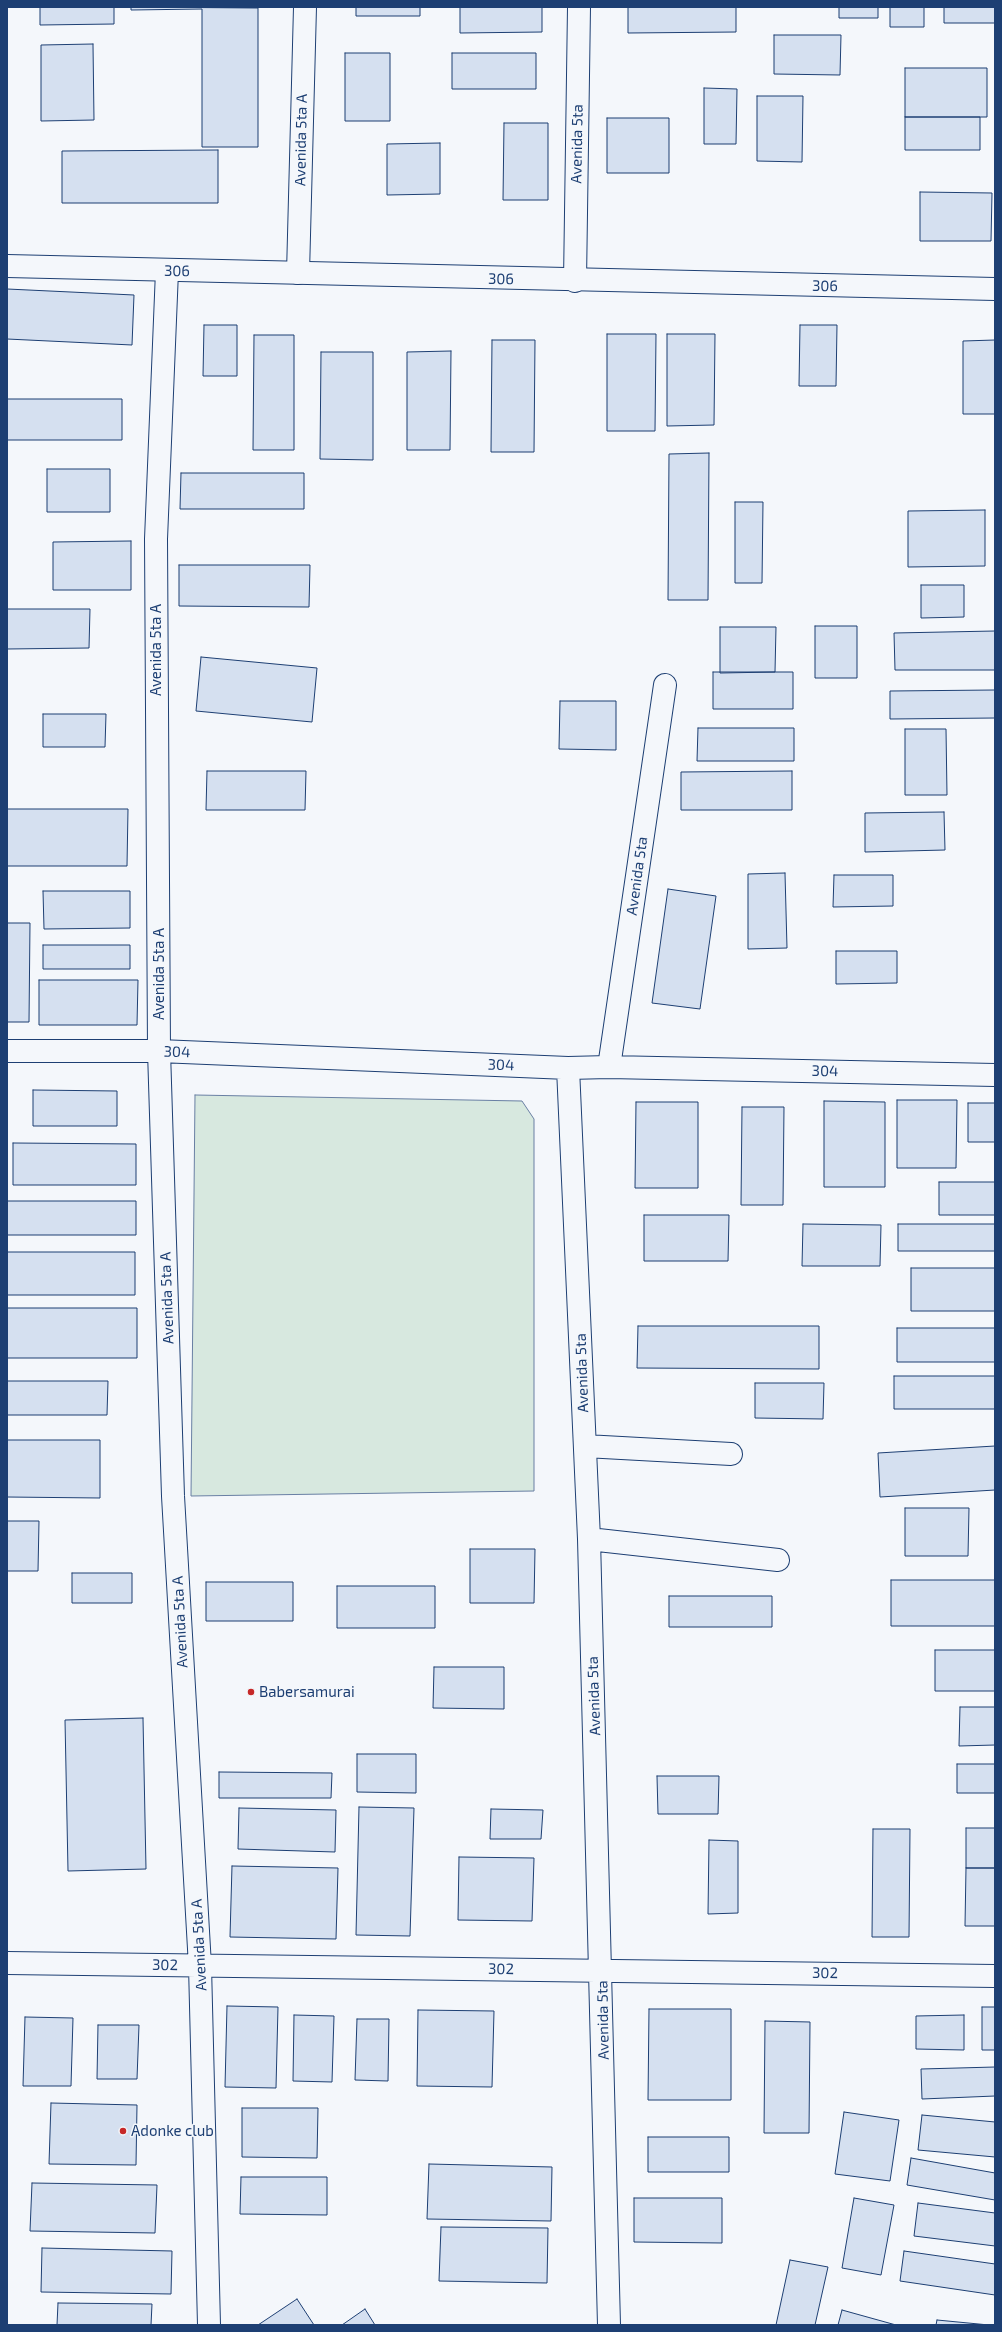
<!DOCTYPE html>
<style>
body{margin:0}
#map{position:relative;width:1002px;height:2332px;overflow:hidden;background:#f4f7fb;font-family:"Exo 2",sans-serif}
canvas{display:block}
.frame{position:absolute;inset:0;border:8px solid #1d3f73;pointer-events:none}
</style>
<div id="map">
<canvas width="1002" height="2332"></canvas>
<div class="frame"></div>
</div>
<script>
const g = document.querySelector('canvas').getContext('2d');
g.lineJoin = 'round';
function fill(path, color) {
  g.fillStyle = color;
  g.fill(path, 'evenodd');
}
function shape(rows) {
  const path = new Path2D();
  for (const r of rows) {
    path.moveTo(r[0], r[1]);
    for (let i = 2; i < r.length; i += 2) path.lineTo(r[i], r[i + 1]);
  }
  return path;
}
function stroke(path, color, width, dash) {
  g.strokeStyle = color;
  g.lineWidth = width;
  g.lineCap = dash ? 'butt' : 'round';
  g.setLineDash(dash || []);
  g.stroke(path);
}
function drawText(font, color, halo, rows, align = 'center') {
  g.font = font + ' "Exo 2",sans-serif';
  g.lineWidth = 3;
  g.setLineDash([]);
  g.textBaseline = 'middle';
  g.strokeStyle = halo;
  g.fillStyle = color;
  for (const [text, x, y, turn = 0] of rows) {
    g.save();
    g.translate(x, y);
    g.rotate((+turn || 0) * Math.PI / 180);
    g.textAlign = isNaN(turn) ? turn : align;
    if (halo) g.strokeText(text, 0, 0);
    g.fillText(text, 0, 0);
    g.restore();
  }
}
const green = shape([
 [195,1095,522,1101,534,1119,534,1491,191,1496,195,1095]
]);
const building = shape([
 [40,7,114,7,114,24,40,25,40,7],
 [131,7,258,8,258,147,202,147,202,9,131,10,131,7],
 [356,7,420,7,420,16,356,16,356,7],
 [460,7,542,7,542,32,460,33,460,7],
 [628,7,736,7,736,32,628,33,628,7],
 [839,7,878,7,878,18,839,18,839,7],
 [890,7,924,7,924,27,890,27,890,7],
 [944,7,995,7,995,23,944,23,944,7],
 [774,35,841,35,840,75,774,74,774,35],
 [93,44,94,120,41,121,41,45,93,44],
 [345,53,390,53,390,121,345,121,345,53],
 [452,53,536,53,536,89,452,89,452,53],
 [905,68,987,68,987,117,905,117,905,68],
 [704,88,737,89,736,144,704,144,704,88],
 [757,96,803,96,802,162,757,161,757,96],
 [905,117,980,117,980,150,905,150,905,117],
 [607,118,669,118,669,173,607,173,607,118],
 [504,123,548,123,548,200,503,200,504,123],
 [440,143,440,194,387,195,387,144,440,143],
 [218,150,218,203,62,203,62,151,218,150],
 [920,192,992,193,991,241,920,241,920,192],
 [7,289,134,295,132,345,7,339,7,289],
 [204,325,237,325,237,376,203,376,204,325],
 [800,325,837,325,836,386,799,386,800,325],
 [607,334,656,334,655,431,607,431,607,334],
 [667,334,715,334,714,425,667,426,667,334],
 [254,335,294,335,294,450,253,450,254,335],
 [492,340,535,340,534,452,491,452,492,340],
 [995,340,995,414,963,414,963,341,995,340],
 [451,351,450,450,407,450,407,352,451,351],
 [321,352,373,352,373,460,320,459,321,352],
 [7,399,122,399,122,440,7,440,7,399],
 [709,453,708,600,668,600,669,454,709,453],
 [47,469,110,469,110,512,47,512,47,469],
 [181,473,304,473,304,509,180,509,181,473],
 [735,502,763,502,762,583,735,583,735,502],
 [985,510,985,566,908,567,908,511,985,510],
 [131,541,131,590,53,590,53,542,131,541],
 [179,565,310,565,309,607,179,606,179,565],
 [921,585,964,585,964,617,921,618,921,585],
 [7,609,90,609,89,648,7,649,7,609],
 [815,626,857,626,857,678,815,678,815,626],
 [720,627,776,627,775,672,720,673,720,627],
 [995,631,995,670,895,670,894,633,995,631],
 [201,657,317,668,312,722,196,711,201,657],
 [713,672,793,672,793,709,713,709,713,672],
 [995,690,995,718,890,719,890,691,995,690],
 [560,701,616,701,616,750,559,749,560,701],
 [43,714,106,714,105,747,43,747,43,714],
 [698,728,794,728,794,761,697,761,698,728],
 [905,729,946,729,947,795,905,795,905,729],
 [207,771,306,771,305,810,206,810,207,771],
 [792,771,792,810,681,810,681,772,792,771],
 [7,809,128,809,127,866,7,866,7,809],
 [944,812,945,850,865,852,865,813,944,812],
 [785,873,787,948,748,949,748,874,785,873],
 [834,875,893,875,893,906,833,907,834,875],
 [668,889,716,896,700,1009,652,1003,668,889],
 [43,891,130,891,130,928,44,929,43,891],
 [7,923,30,923,29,1022,7,1022,7,923],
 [43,945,130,945,130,969,43,969,43,945],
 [836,951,897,951,897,983,836,984,836,951],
 [39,980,138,980,137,1025,39,1025,39,980],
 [33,1090,117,1091,117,1126,33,1126,33,1090],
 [897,1100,957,1100,956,1168,897,1168,897,1100],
 [824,1101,885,1102,885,1187,824,1187,824,1101],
 [636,1102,698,1102,698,1188,635,1188,636,1102],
 [968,1103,995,1103,995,1142,968,1142,968,1103],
 [742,1107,784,1107,783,1205,741,1205,742,1107],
 [13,1143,136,1144,136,1185,13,1185,13,1143],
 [939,1182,995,1182,995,1215,939,1215,939,1182],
 [7,1201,136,1201,136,1235,7,1235,7,1201],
 [644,1215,729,1215,728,1261,644,1261,644,1215],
 [803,1224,881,1225,880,1266,802,1266,803,1224],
 [898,1224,995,1224,995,1251,898,1251,898,1224],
 [7,1252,135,1252,135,1295,7,1295,7,1252],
 [911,1268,995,1268,995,1311,911,1311,911,1268],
 [7,1308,137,1308,137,1358,7,1358,7,1308],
 [638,1326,819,1326,819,1369,637,1368,638,1326],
 [897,1328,995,1328,995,1362,897,1362,897,1328],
 [894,1376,995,1376,995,1409,894,1409,894,1376],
 [7,1381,108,1381,107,1415,7,1415,7,1381],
 [755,1383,824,1383,823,1419,755,1418,755,1383],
 [7,1440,100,1440,100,1498,7,1497,7,1440],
 [995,1446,995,1490,880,1497,878,1453,995,1446],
 [905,1508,969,1508,968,1556,905,1556,905,1508],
 [7,1521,39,1521,38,1571,7,1571,7,1521],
 [470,1549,535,1549,534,1603,470,1603,470,1549],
 [72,1573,132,1573,132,1603,72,1603,72,1573],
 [891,1580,995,1580,995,1626,891,1626,891,1580],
 [206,1582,293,1582,293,1621,206,1621,206,1582],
 [337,1586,435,1586,435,1628,337,1628,337,1586],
 [669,1596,772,1596,772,1627,669,1627,669,1596],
 [935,1650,995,1650,995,1691,935,1691,935,1650],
 [434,1667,504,1667,504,1709,433,1708,434,1667],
 [960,1707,995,1707,995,1745,959,1746,960,1707],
 [143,1718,146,1869,68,1871,65,1720,143,1718],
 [357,1754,416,1754,416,1793,357,1792,357,1754],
 [957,1764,995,1764,995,1793,957,1793,957,1764],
 [219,1772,332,1773,331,1798,219,1798,219,1772],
 [657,1776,719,1776,718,1814,658,1814,657,1776],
 [359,1807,414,1808,410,1936,356,1935,359,1807],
 [239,1808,336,1810,335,1852,238,1849,239,1808],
 [491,1809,543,1810,541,1839,490,1839,491,1809],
 [966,1828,995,1828,995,1868,966,1868,966,1828],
 [873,1829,910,1829,909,1937,872,1937,873,1829],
 [709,1840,738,1841,738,1913,708,1914,709,1840],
 [459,1857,534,1858,532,1921,458,1920,459,1857],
 [232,1866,338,1868,336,1939,230,1937,232,1866],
 [966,1868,995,1868,995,1926,965,1926,966,1868],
 [227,2006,278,2007,276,2088,225,2087,227,2006],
 [982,2007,995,2007,995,2050,982,2050,982,2007],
 [649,2009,731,2009,731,2100,648,2100,649,2009],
 [418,2010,494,2011,492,2087,417,2086,418,2010],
 [294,2015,334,2016,332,2082,293,2081,294,2015],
 [964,2015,964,2050,916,2049,916,2016,964,2015],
 [25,2017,73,2018,71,2086,23,2086,25,2017],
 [357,2019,389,2019,388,2081,355,2080,357,2019],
 [765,2021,810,2022,809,2133,764,2133,765,2021],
 [98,2025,139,2025,137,2079,97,2079,98,2025],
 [995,2067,995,2096,922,2099,921,2069,995,2067],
 [51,2103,137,2105,136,2165,49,2164,51,2103],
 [242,2108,318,2108,317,2158,242,2157,242,2108],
 [844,2112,899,2120,890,2181,835,2174,844,2112],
 [922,2115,995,2122,995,2157,918,2150,922,2115],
 [648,2137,729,2137,729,2172,648,2172,648,2137],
 [911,2158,995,2173,995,2200,907,2185,911,2158],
 [429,2164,552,2167,551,2221,427,2219,429,2164],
 [241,2177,327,2177,327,2215,240,2214,241,2177],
 [32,2183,157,2185,155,2233,30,2231,32,2183],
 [634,2198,722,2198,722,2243,634,2242,634,2198],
 [854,2198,894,2205,881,2275,842,2268,854,2198],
 [918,2203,995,2213,995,2246,914,2236,918,2203],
 [441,2227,548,2228,547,2283,439,2281,441,2227],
 [42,2248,172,2251,171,2294,41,2292,42,2248],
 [904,2251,995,2264,995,2295,900,2281,904,2251],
 [790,2260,828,2267,815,2325,776,2325,790,2260],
 [297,2299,314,2325,258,2325,297,2299],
 [58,2303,152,2304,151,2325,57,2325,58,2303],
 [365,2309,375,2325,342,2325,365,2309],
 [842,2310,896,2325,838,2325,842,2310],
 [937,2320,989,2325,936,2325,937,2320]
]);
const minor = shape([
 [167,271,156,539,159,1051,173,1496,200,1966,209,2325],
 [298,273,305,7],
 [575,281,579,7],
 [7,1051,159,1051,568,1068,609,1067,995,1075],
 [609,1067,665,685],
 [568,1068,589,1539,609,2325],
 [585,1446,731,1454],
 [589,1539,778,1560],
 [7,1963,995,1976]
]);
const tertiary = shape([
 [7,266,995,289]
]);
const markers = [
 [251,1692,4,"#c62828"],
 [123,2131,4,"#c62828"]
];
const streetNames = [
 ["Avenida 5ta A",301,140,-89],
 ["Avenida 5ta",577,144,-89],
 ["306",177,271,1],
 ["306",501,279,1],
 ["306",825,286,1],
 ["Avenida 5ta A",156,650,-90],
 ["Avenida 5ta",637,876,-82],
 ["Avenida 5ta A",159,974,-90],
 ["304",177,1052,2],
 ["304",501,1065,2],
 ["304",825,1071,1],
 ["Avenida 5ta A",167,1298,-92],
 ["Avenida 5ta",582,1373,-92],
 ["Avenida 5ta A",180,1622,-93],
 ["Avenida 5ta",594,1696,-92],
 ["Avenida 5ta A",199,1945,-93],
 ["302",165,1965,1],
 ["302",501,1969,1],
 ["302",825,1973,1],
 ["Avenida 5ta",603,2020,-91]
];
const poiNames = [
 ["Babersamurai",259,1692],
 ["Adonke club",131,2131]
];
fill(green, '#d7e8df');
stroke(green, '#687fa3', 1);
fill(building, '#d5e0f0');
stroke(building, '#1d3f73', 1);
stroke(minor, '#1d3f73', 24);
stroke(tertiary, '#1d3f73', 24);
stroke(minor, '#f4f7fb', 22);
stroke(tertiary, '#f4f7fb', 22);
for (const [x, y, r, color] of markers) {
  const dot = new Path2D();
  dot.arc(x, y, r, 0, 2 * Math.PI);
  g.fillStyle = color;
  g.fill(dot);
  stroke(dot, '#f4f7fb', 1.5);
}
drawText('15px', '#1d3f73', '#f4f7fb', streetNames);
drawText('15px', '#1d3f73', '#f4f7fb', poiNames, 'left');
</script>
